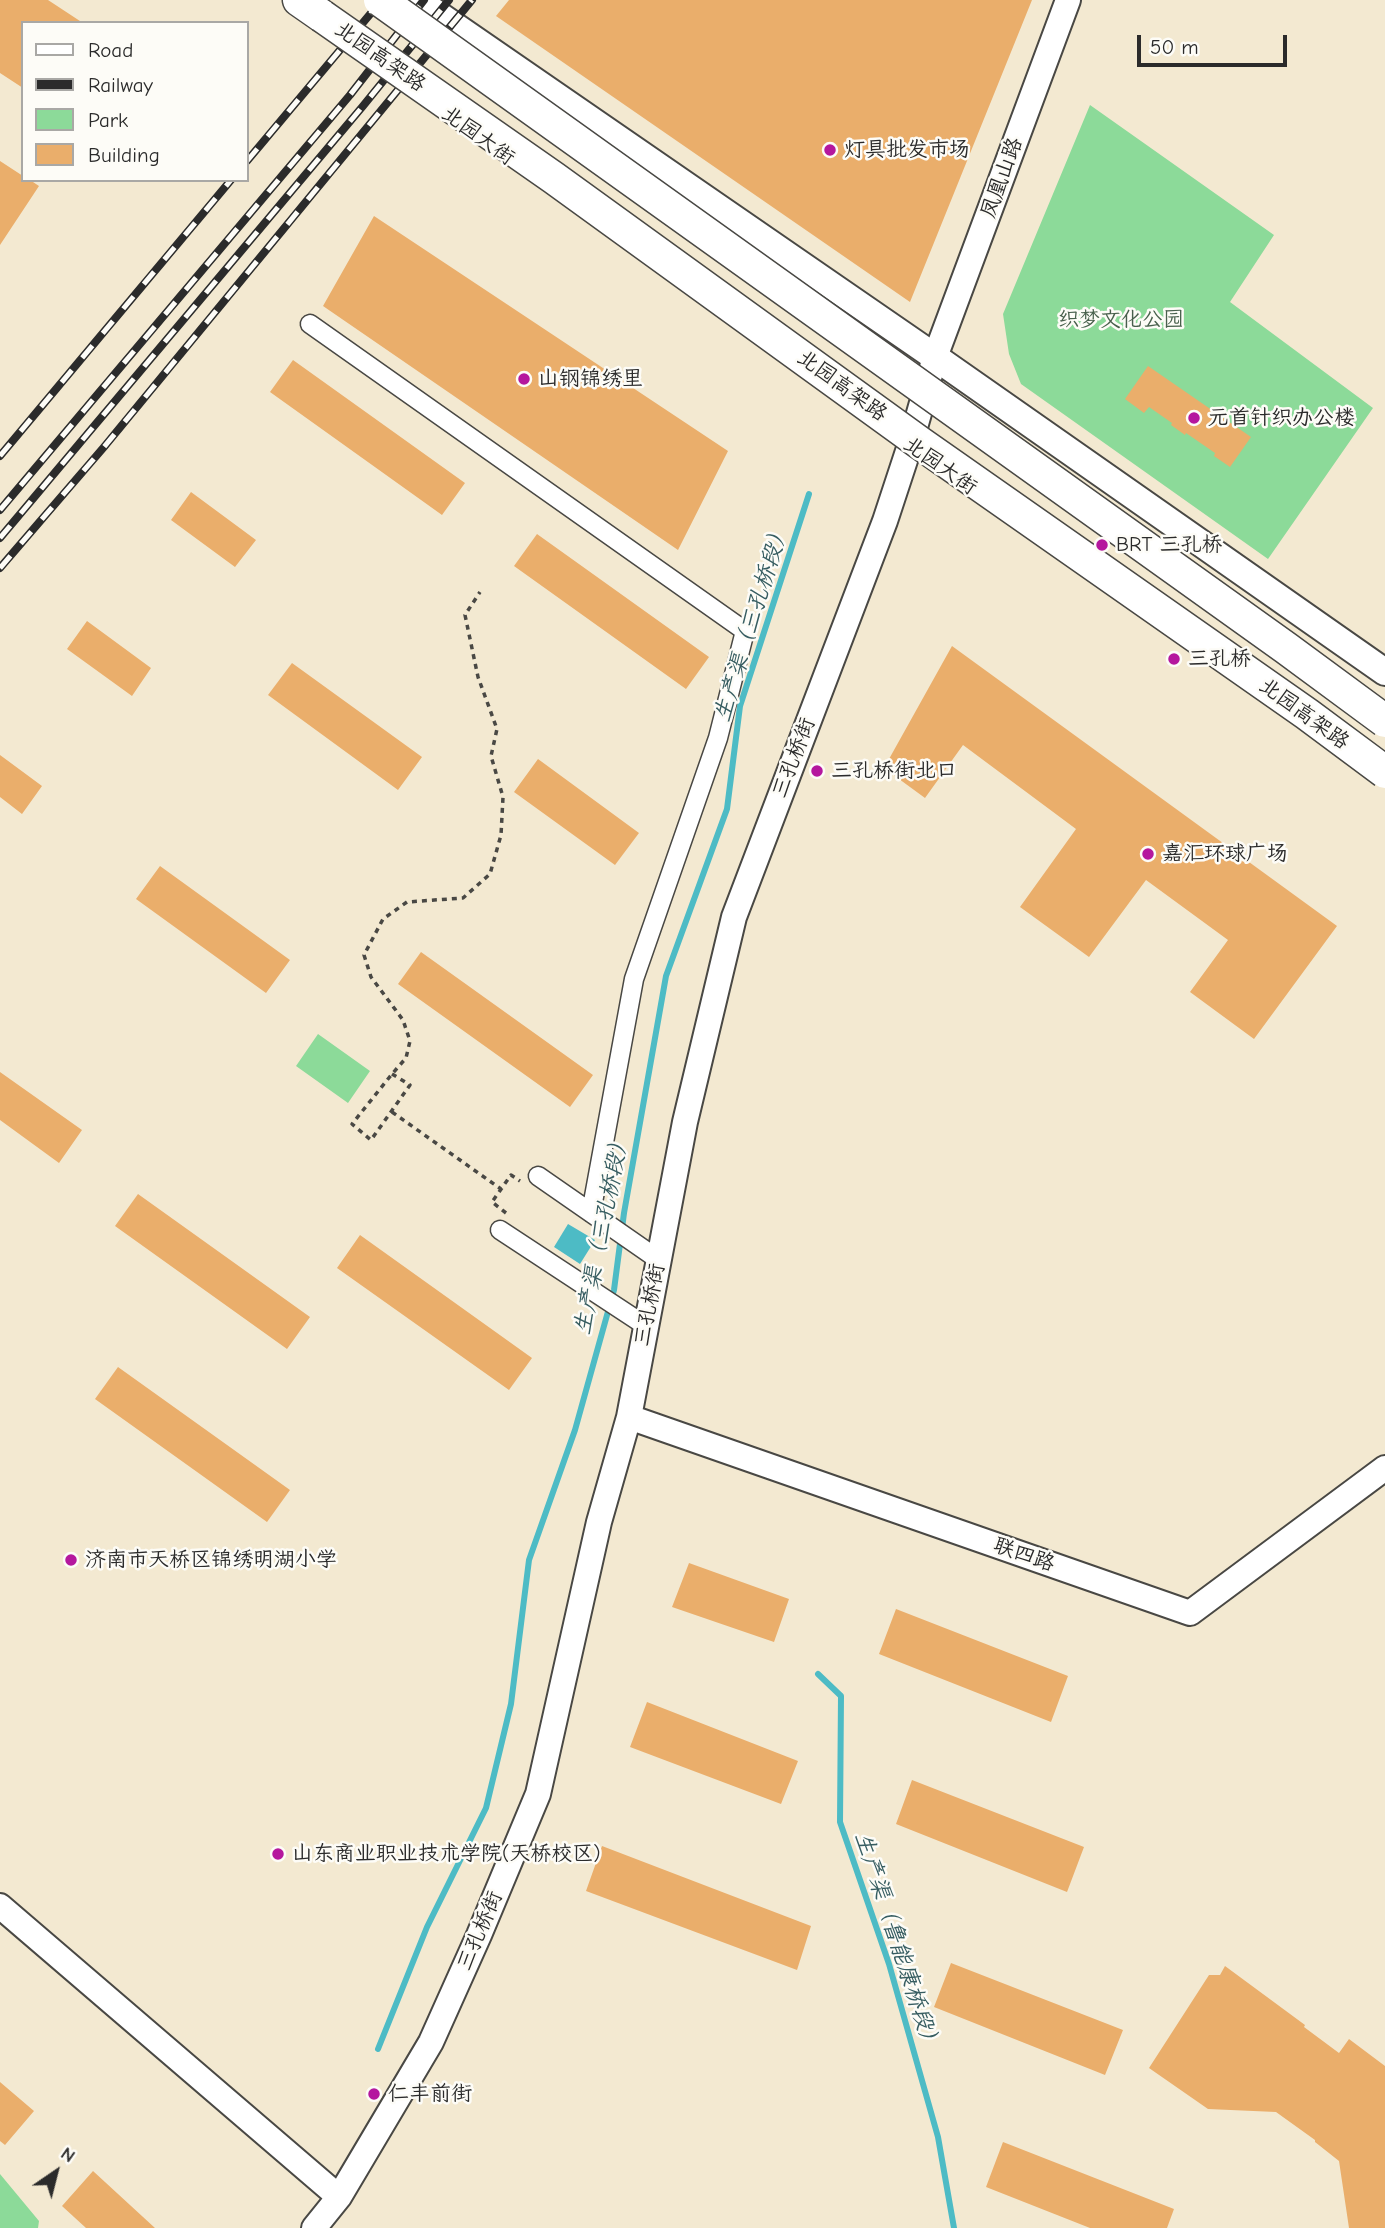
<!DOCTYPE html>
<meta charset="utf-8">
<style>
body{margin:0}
#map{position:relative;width:1385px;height:2228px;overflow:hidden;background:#f3e9d1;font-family:"Comic Neue",sans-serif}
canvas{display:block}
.legend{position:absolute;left:21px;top:21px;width:228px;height:161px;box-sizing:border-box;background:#fdfcf7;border:2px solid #a9a8a5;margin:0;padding:9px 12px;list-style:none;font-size:21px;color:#2b2b2b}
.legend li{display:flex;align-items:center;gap:14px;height:35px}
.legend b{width:35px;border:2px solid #a9a8a5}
.north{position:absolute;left:21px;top:2137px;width:70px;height:70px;-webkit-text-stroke:5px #fdfcf7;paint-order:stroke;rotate:35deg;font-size:19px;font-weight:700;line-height:28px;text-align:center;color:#2b2b2b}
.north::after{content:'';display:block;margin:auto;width:24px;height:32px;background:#2b2b2b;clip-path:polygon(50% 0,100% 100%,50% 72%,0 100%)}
.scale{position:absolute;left:1137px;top:35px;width:150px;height:32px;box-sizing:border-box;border:4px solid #2b2b2b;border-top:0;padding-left:9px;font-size:21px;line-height:24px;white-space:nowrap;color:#2b2b2b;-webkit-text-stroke:5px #fdfcf7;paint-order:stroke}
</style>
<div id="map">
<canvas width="1385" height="2228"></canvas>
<ul class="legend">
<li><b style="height:9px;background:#fff"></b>Road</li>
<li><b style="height:9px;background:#2b2b2b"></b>Railway</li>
<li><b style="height:19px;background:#8cda99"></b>Park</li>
<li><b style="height:19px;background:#eaae6b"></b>Building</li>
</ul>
<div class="north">N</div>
<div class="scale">50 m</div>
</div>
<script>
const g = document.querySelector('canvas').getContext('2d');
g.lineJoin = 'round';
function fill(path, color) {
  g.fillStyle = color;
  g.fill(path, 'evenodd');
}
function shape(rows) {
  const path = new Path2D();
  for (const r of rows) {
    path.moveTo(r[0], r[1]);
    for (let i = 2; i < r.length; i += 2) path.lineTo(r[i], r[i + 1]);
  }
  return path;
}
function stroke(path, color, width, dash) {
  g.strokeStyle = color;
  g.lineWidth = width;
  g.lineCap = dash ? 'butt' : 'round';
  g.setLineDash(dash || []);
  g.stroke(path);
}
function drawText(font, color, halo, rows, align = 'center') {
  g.font = font + ' "Comic Neue","LXGW WenKai TC",sans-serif';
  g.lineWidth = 5;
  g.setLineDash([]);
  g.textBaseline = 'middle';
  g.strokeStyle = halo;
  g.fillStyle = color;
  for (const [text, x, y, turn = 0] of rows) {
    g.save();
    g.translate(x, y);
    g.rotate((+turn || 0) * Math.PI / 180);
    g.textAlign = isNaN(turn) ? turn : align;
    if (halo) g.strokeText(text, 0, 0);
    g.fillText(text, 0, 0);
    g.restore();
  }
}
const green = shape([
 [1090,105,1274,235,1230,302,1373,408,1268,559,1021,384,1009,354,1003,314],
 [318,1034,370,1071,348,1103,296,1066],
 [0,2174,39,2221,38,2228,0,2228]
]);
const water = shape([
 [568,1224,595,1240,580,1264,554,1247]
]);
const stream = shape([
 [818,1674,841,1696,840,1822,889,1964,938,2137,954,2228],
 [378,2049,427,1927,486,1808,511,1704,529,1560,575,1430,614,1290,624,1213,666,976,727,809,740,706,809,494]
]);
const building = shape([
 [0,0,48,0,83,23,23,23,23,88,0,73],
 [509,0,1032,0,910,302,496,16],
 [0,161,23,176,23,180,30,180,39,186,0,245],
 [374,216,728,451,678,550,323,306],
 [293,360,465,483,442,515,270,392],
 [1148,366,1251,437,1230,467,1214,456,1215,453,1186,433,1185,435,1171,425,1172,423,1149,407,1144,413,1125,399],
 [191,492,256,540,235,567,171,520],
 [537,534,709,657,686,689,514,566],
 [87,621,151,668,132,696,67,649],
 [952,646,1337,926,1254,1039,1190,992,1228,940,1146,880,1089,957,1020,907,1076,829,963,745,925,798,884,768],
 [292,663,422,757,398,790,268,695],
 [0,755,42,786,22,814,0,797],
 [538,759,639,833,615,865,514,792],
 [160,866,290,960,266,993,136,899],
 [421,952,593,1075,570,1107,398,984],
 [0,1072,82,1130,59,1163,0,1120],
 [138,1194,310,1317,287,1349,115,1226],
 [360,1235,532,1358,509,1390,337,1268],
 [118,1367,290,1490,267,1522,95,1399],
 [689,1563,789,1599,774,1642,672,1607],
 [896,1609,1068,1676,1051,1722,879,1654],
 [647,1702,798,1761,781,1804,630,1747],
 [912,1780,1084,1847,1067,1892,896,1824],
 [602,1846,811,1926,797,1970,586,1891],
 [951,1963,1123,2030,1105,2075,934,2007],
 [1225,1966,1305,2025,1304,2027,1339,2053,1349,2039,1385,2066,1385,2228,1349,2228,1339,2161,1315,2142,1315,2140,1276,2112,1208,2109,1149,2068,1209,1975,1220,1975],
 [0,2082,34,2111,5,2145,0,2141],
 [1003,2142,1174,2209,1167,2228,1090,2228,986,2187],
 [93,2171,155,2228,86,2228,62,2206]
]);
const path = shape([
 [392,1074,410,1085,371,1140,352,1124,392,1074,406,1058,410,1041,403,1020,371,977,364,955,383,919,407,902,463,898,490,874,501,835,503,797,491,756,497,729,478,677,465,615,480,592],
 [392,1112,501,1189],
 [506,1213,492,1202,511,1175,520,1181]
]);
const street = shape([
 [310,324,745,631,718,738,634,979,591,1213],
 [538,1176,659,1260],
 [500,1230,646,1326]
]);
const secondary = shape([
 [629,1417,1190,1613,1385,1468],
 [0,1906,339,2197],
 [314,2228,339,2197,431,2042,479,1935,538,1794,599,1522,629,1417,685,1122,734,917,885,521,910,445,935,357,1068,0]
]);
const primary = shape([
 [417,0,935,357,1385,672]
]);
const highway = shape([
 [299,0,322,16]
]);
const rail = shape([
 [247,161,382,0],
 [0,456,231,180],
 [0,510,350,95,424,0],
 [0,538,363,106,449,0],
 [0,568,104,447,472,0]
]);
const highwayBridge = shape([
 [380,0,1286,648,1385,721],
 [322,16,554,178,920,443,1307,714,1385,772]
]);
const markers = [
 [830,150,7,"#b5179e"],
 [524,379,7,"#b5179e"],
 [1194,418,7,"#b5179e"],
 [1102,545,7,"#b5179e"],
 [1174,659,7,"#b5179e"],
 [817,771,7,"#b5179e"],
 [1148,854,7,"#b5179e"],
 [71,1560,7,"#b5179e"],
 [278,1854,7,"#b5179e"],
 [374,2094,7,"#b5179e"]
];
const streetNames = [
 ["北园高架路",380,57,35],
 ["北园大街",478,136,36],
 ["凤凰山路",1002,178,-70],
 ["北园高架路",842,386,36],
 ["北园大街",940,466,35],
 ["北园高架路",1304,714,36],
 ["三孔桥街",794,758,-69],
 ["三孔桥街",650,1305,-79],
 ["联四路",1024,1555,19],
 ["三孔桥街",480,1931,-67]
];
const poiNames = [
 ["灯具批发市场",844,150],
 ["山钢锦绣里",538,379],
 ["元首针织办公楼",1208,418],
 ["BRT 三孔桥",1116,545],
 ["三孔桥",1188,659],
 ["三孔桥街北口",831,771],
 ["嘉汇环球广场",1162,854],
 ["济南市天桥区锦绣明湖小学",85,1560],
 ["山东商业职业技术学院(天桥校区)",292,1854],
 ["仁丰前街",388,2094]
];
const parkNames = [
 ["织梦文化公园",1121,320]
];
const waterNames = [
 ["生产渠（三孔桥段）",752,622,-73],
 ["生产渠（三孔桥段）",602,1233,-79],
 ["生产渠（鲁能康桥段）",897,1942,72]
];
fill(green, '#8cda99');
fill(water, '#4dbbc5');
stroke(stream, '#4dbbc5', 6);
fill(building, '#eaae6b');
stroke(street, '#494844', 21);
stroke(secondary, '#494844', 28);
stroke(primary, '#494844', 30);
stroke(highway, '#494844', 35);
stroke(path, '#494844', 3.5, [5, 5]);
stroke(street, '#fff', 18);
stroke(secondary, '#fff', 24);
stroke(primary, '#fff', 26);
stroke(highway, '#fff', 32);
stroke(rail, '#2b2b2b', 8);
stroke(rail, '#fdfcf7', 5, [16]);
stroke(highwayBridge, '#494844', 35, []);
stroke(highwayBridge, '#fff', 32);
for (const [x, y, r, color] of markers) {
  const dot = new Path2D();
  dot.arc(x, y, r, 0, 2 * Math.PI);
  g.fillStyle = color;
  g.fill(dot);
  stroke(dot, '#fdfcf7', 2.5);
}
drawText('21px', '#2b2b2b', '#fdfcf7', streetNames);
drawText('21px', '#2b2b2b', '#fdfcf7', poiNames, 'left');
drawText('21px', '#48604c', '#fdfcf7', parkNames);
drawText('italic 23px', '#375d61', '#fdfcf7', waterNames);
</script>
